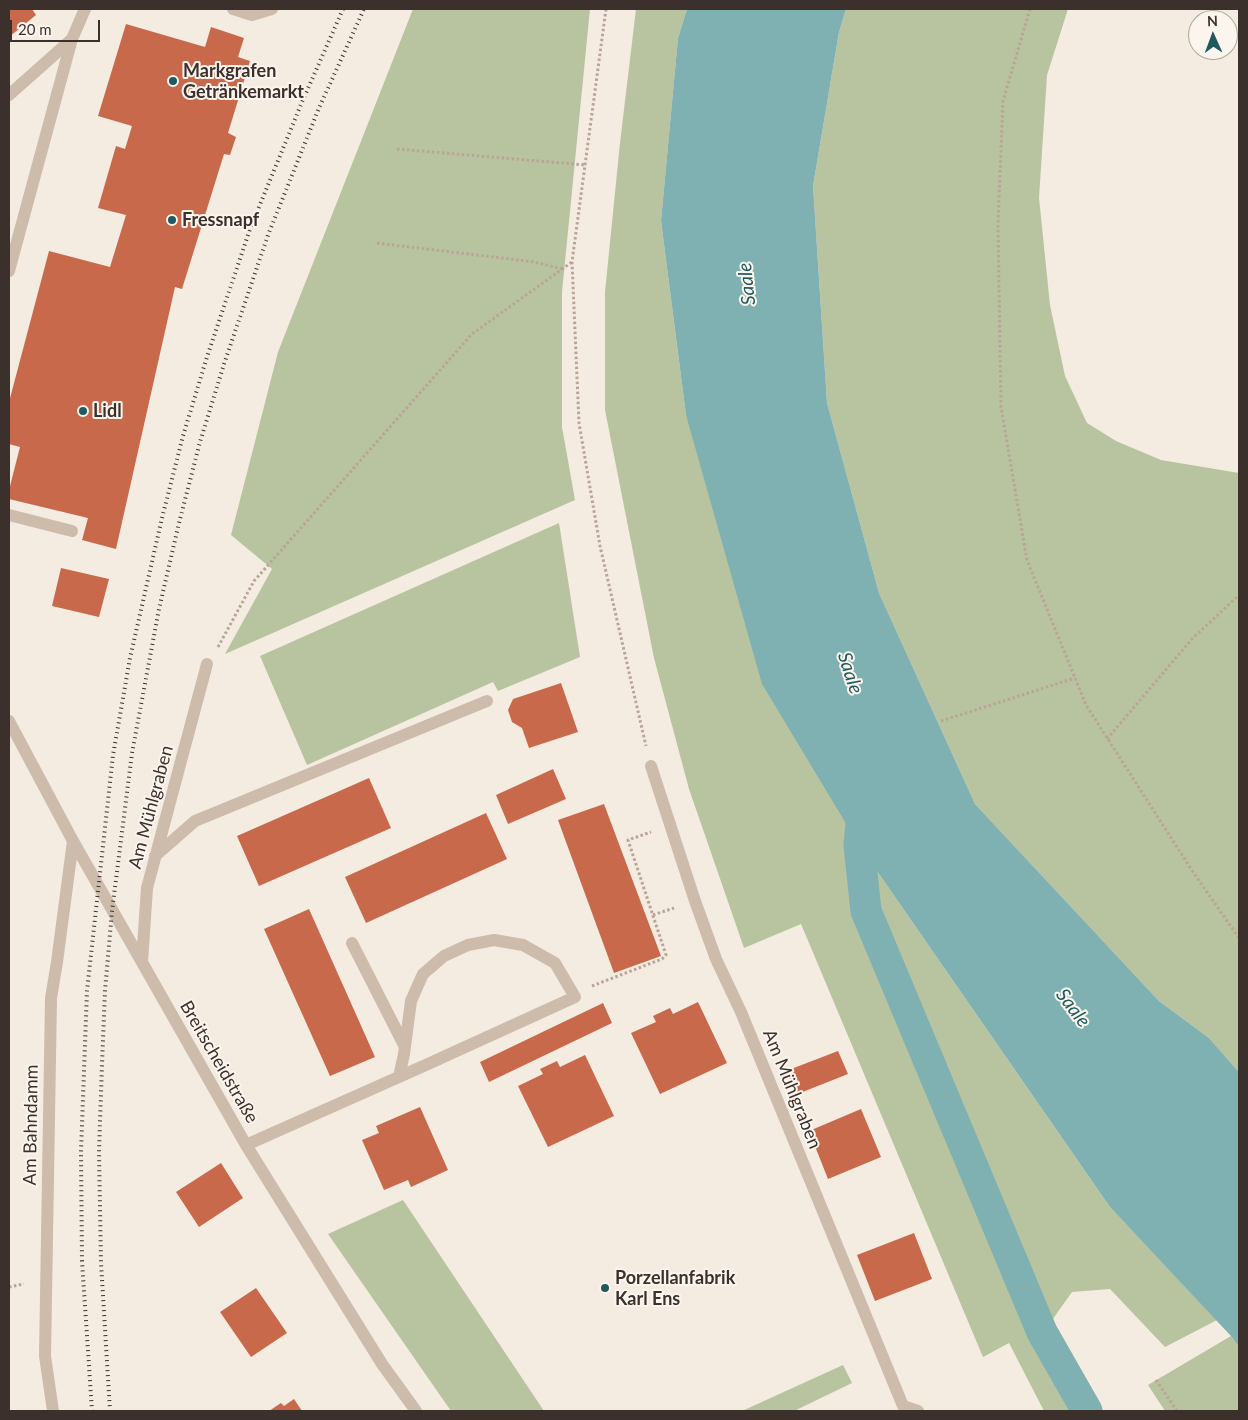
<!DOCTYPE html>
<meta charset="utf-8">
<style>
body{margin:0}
#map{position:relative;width:1248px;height:1420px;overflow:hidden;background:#f4ebe1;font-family:Lato,sans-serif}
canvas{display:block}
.frame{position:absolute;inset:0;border:10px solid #3b302b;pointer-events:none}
.north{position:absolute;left:1188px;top:10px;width:50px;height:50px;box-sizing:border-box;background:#fbf5ee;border:1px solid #aea6a0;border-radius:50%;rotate:358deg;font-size:14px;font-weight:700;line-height:20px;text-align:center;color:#3b302b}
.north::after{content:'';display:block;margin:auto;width:18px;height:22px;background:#1f5a5e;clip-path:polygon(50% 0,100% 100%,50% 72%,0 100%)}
.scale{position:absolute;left:10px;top:20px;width:90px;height:22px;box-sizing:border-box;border:2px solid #3b302b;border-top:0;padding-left:6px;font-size:15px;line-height:18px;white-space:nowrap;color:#3b302b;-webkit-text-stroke:4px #fbf5ee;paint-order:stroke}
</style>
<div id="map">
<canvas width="1248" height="1420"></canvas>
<div class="frame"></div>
<div class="north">N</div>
<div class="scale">20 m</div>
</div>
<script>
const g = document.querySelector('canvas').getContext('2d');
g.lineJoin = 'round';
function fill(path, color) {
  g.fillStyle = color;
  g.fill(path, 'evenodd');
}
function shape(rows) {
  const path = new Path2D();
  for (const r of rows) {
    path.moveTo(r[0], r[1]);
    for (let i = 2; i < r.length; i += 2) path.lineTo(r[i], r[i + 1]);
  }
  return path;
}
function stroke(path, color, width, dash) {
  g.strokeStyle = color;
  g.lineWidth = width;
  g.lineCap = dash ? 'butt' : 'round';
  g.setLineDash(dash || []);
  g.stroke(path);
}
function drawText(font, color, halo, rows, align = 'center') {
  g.font = font + ' Lato,sans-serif';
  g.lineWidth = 4;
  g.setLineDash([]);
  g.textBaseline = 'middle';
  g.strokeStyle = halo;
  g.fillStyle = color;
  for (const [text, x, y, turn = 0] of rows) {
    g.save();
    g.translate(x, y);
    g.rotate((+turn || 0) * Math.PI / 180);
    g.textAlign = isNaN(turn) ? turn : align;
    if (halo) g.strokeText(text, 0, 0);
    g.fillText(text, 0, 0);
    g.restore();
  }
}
const green = shape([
 [413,9,590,9,562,292,562,427,575,500,225,654,272,569,231,535,278,352],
 [636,9,687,9,678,38,661,221,686,415,859,845,1110,1207,1217,1320,1165,1347,1110,1289,1072,1292,1038,1340,1073,1411,1044,1411,1009,1343,983,1357,801,924,744,948,689,789,654,658,605,410,605,292,620,143],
 [846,9,1068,9,1047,75,1039,198,1050,305,1065,376,1087,423,1116,441,1161,460,1239,473,1239,1072,1209,1038,1159,1001,975,804,879,593,827,403,813,186,839,32],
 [559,523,580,657,498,691,493,682,307,765,260,656],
 [403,1200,544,1411,451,1411,328,1234],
 [1231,1336,1239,1347,1239,1411,1165,1411,1148,1385],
 [843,1365,852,1383,794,1411,742,1411]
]);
const water = shape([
 [687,9,846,9,839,32,813,186,827,403,879,593,975,804,1159,1001,1209,1038,1239,1072,1239,1347,1231,1336,1110,1207,859,845,762,684,686,415,661,221,678,38],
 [1042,1332,1054,1335,1097,1411,1073,1411,1037,1340]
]);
const canal = shape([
 [863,803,859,845,866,911,1042,1332,1087,1411]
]);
const building = shape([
 [9,9,32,9,36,15,9,37],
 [126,24,205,47,211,27,244,38,238,57,250,61,228,133,236,137,230,155,224,154,182,289,175,287,116,549,82,540,88,518,9,499,9,490,20,447,9,444,9,402,49,251,110,267,126,215,98,208,116,146,125,149,132,126,98,116],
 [61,568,109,579,99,617,52,606],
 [561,683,578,732,529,748,522,728,512,722,508,710,513,699],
 [553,769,566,799,508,824,496,795],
 [369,778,391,828,259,886,237,836],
 [604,804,661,956,614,973,558,820],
 [486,813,507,859,366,923,345,877],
 [309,909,375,1057,330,1076,264,929],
 [698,1002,727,1063,660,1094,631,1033,656,1022,653,1016,670,1008,673,1014],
 [603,1003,612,1023,489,1082,480,1062],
 [838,1051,848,1074,795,1095,786,1071],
 [585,1055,614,1116,548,1147,518,1086,543,1074,540,1069,557,1061,560,1067],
 [420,1107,448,1170,411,1187,408,1180,384,1190,362,1140,379,1133,376,1126],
 [861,1109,881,1157,828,1179,809,1131],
 [221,1163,243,1198,199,1227,176,1192],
 [914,1233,932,1279,875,1301,857,1255],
 [256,1288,287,1333,251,1357,220,1312],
 [294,1399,302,1411,269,1411,281,1403,284,1406]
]);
const path = shape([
 [606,9,572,262,579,423,600,546,646,746],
 [1030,9,1003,101,998,224,1001,407,1027,560,1086,705,1193,872,1239,938],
 [397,149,586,165],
 [377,243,535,262,562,269],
 [218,647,254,581,472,334,572,262],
 [941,721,1075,678],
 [1107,739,1191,640,1239,595],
 [653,915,674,908],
 [592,986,662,959,666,955,628,840,651,832],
 [9,1287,24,1284],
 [1156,1380,1177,1411]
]);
const minor = shape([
 [233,9,252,15,272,9],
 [9,95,72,39,85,9],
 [9,271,72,39],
 [9,515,72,531],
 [9,721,73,841,246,1145,382,1364,416,1411],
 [651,766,695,901,716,959,741,1012,903,1406,918,1411],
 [155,856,195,821,487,701],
 [352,943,405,1047],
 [142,962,147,888,207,664],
 [246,1145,428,1064,575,997,555,963,523,945,494,940,468,945,444,956,423,974,411,1001,404,1054,399,1077],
 [53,1411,45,1356,51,998,57,962,73,841]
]);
const rail = shape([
 [92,1411,82,1261,81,1152,87,991,113,755,130,658,162,518,183,436,206,360,250,229,302,102,343,9],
 [110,1411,101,1263,99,1152,102,1064,105,991,112,911,132,753,159,609,179,523,200,442,224,364,268,235,319,108,364,9]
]);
const markers = [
 [173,81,5,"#1f5a5e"],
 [172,220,5,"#1f5a5e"],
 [83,411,5,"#1f5a5e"],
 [605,1288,5,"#1f5a5e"]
];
const poiNames = [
 ["Markgrafen",183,71],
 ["Getränkemarkt",183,92],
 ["Fressnapf",182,220],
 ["Lidl",93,411],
 ["Porzellanfabrik",615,1278],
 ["Karl Ens",615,1299]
];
const streetNames = [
 ["Am Mühlgraben",151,807,-75],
 ["Breitscheidstraße",219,1062,60],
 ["Am Mühlgraben",792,1089,68],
 ["Am Bahndamm",31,1125,-89]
];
const waterNames = [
 ["Saale",747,284,-96],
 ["Saale",850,673,72],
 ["Saale",1073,1008,53]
];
fill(green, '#b8c4a0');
fill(water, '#7fb0b2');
stroke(canal, '#7fb0b2', 31);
fill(building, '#c8694b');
stroke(path, '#b9a596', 3, [2.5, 2.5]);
stroke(minor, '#cdbbac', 12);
stroke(rail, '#3b302b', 4, [1, 4]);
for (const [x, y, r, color] of markers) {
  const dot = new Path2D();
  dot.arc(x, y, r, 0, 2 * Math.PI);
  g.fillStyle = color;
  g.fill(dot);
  stroke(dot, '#fbf5ee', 2);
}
drawText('bold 18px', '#3b302b', '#fbf5ee', poiNames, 'left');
drawText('18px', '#3b302b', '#fbf5ee', streetNames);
drawText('italic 19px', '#1f5a5e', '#fbf5ee', waterNames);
</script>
